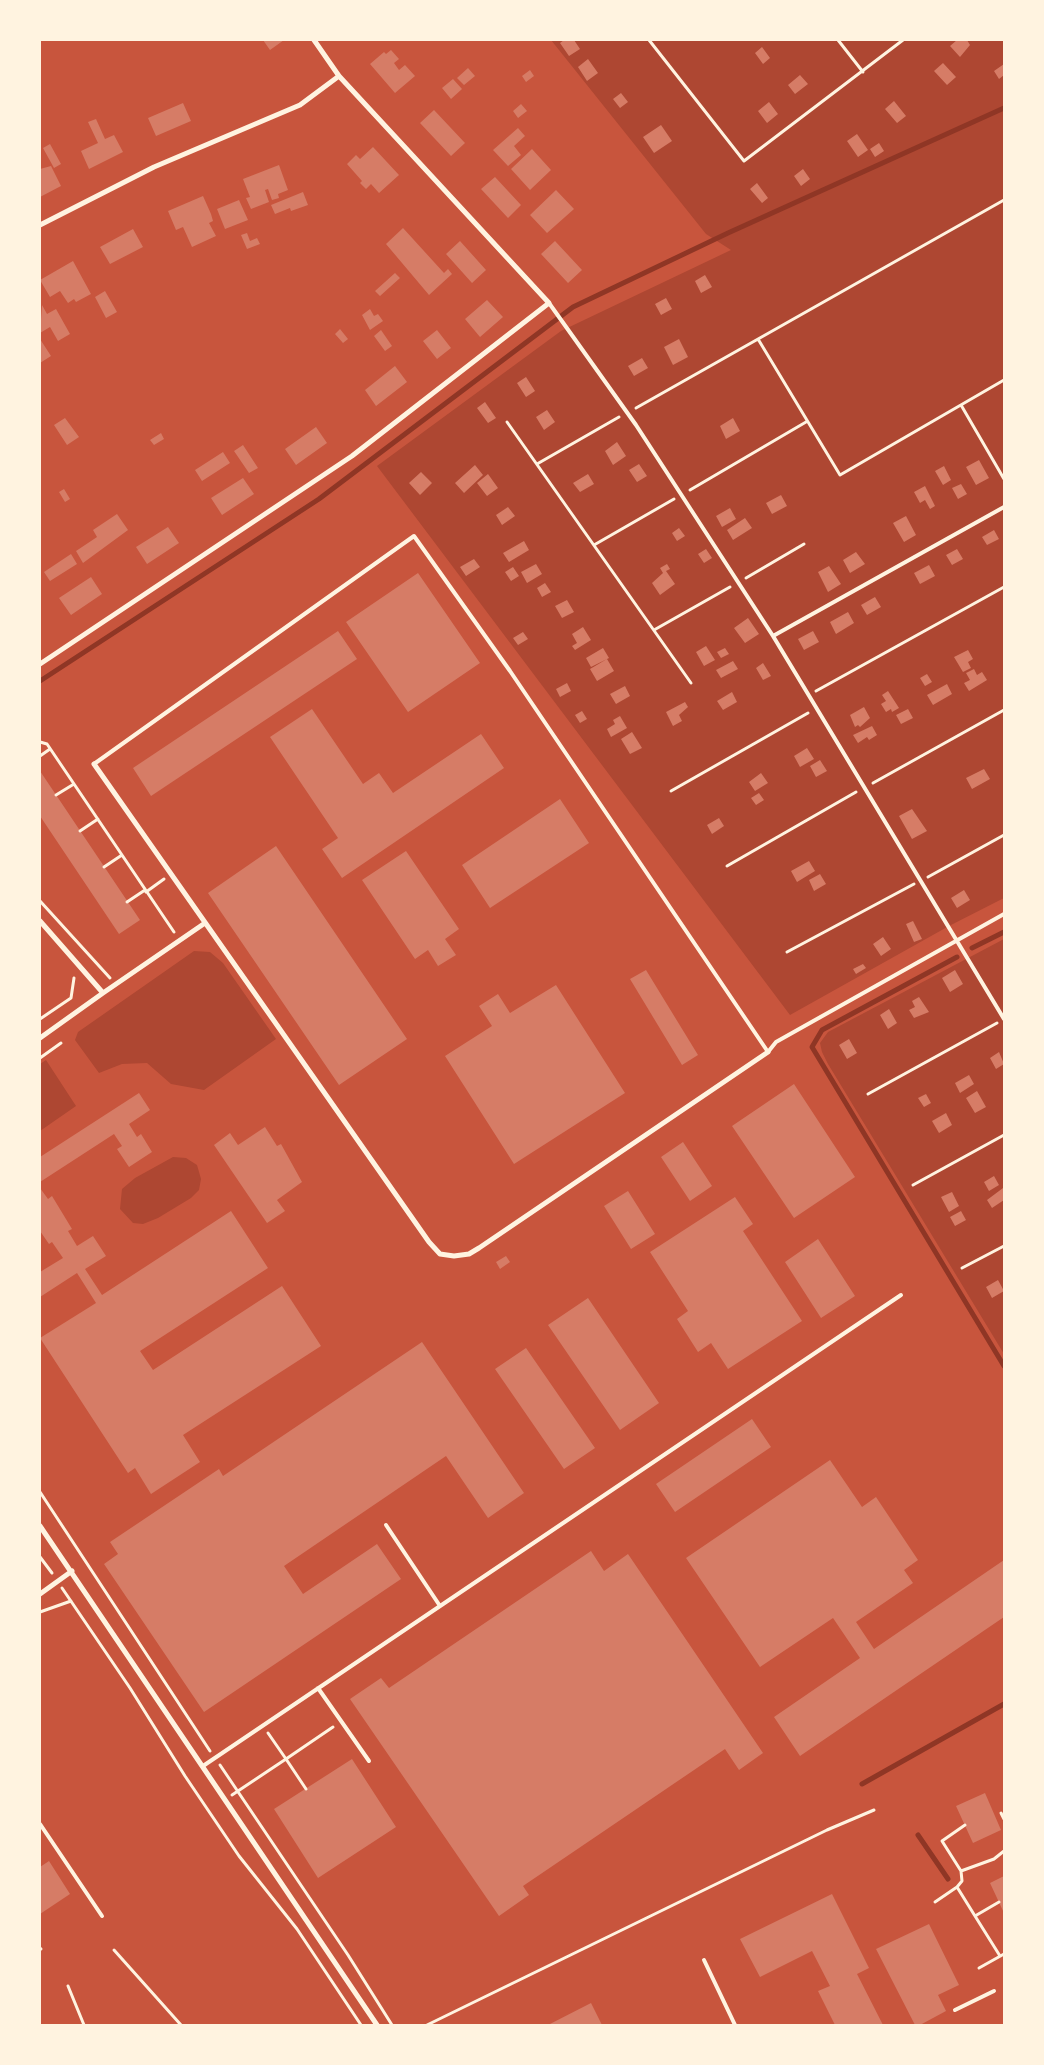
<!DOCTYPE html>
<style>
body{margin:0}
#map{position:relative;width:1044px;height:2065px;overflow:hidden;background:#c8553d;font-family:Signika,sans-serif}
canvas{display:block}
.frame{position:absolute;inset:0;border:41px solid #fff3e0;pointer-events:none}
</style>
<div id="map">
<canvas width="1044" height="2065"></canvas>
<div class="frame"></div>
</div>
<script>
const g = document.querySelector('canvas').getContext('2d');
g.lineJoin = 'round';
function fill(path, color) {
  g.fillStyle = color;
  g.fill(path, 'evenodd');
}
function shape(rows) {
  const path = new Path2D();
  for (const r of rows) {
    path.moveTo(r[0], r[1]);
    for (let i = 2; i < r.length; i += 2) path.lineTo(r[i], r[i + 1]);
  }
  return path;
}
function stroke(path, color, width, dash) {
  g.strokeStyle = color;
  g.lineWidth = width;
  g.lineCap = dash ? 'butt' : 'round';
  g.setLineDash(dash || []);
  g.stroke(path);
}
const green = shape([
 [551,40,1004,40,1004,898,949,926,790,1015,377,466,561,331,731,250,706,234],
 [1004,939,1004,1354,828,1064,822,1052,820,1043,828,1032],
 [194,951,210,952,223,963,276,1039,204,1090,171,1084,147,1063,122,1064,99,1073,75,1040,78,1032],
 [46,1060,76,1106,40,1131,40,1064],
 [173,1157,186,1158,197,1165,201,1179,199,1190,191,1198,158,1218,143,1224,133,1223,120,1209,122,1189,135,1178]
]);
const stream = shape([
 [40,681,319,499,573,307,728,233,1004,108],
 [972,948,1004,932],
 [957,957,822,1030,812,1047,1004,1366],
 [862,1784,1004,1704],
 [918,1835,948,1879]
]);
const building = shape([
 [263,40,284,40,270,50],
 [564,40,574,40,580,49,569,56,560,43],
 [957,40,967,40,970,45,960,57,950,46],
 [762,47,770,58,763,64,755,53],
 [391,50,399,59,394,63,399,70,405,65,415,76,395,93,370,64,384,52,386,54],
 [588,59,598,73,587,81,578,67],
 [943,63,956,77,947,85,934,71],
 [1004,64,1004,75,999,79,994,71],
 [468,68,475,76,464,85,457,78],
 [530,70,534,76,526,82,522,76],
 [800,75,808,84,795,94,788,85],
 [453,79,462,89,451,99,442,88],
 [621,93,628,102,620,108,613,99],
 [894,101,906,116,897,123,885,109],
 [769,102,778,114,767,123,758,111],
 [183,103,191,121,156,136,148,118],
 [521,104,527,111,518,118,513,111],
 [434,110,465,143,451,156,420,123],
 [96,119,105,139,114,135,123,152,89,169,81,151,98,143,88,122],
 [661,125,672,141,654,153,643,137],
 [518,128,525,136,514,146,521,155,508,166,493,150],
 [857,134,868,150,858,157,847,141],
 [879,143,884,151,875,157,870,149],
 [50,144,61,164,54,168,43,148],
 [373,147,399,175,379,193,371,184,366,189,360,183,362,181,347,164,356,155,360,159],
 [532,149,551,170,530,190,511,169],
 [279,165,288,190,278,194,279,198,272,200,268,189,265,190,269,202,251,209,246,198,250,197,243,179],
 [51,166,61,186,40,197,40,169],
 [803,169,810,179,801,186,794,176],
 [495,177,521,205,508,218,481,189],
 [757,183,768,198,762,203,750,189],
 [556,190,574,209,547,233,530,215],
 [303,192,308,205,291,211,290,208,275,214,271,205],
 [203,196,211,214,213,221,209,223,216,236,192,247,183,227,176,230,168,211],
 [239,200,248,220,225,229,217,209],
 [403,228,444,273,448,269,452,274,429,295,386,244],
 [133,229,143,247,110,264,100,247],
 [247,233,250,241,257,238,260,244,247,249,241,235],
 [460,241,486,270,472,283,446,254],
 [555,241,582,270,568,283,541,254],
 [73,261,91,294,76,302,74,299,68,303,60,291,50,297,40,280],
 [395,273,400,278,380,296,375,291],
 [705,275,712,287,701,293,695,281],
 [105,291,117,312,106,318,95,297],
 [666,298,672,309,661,315,655,304],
 [487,300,503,317,480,337,465,319],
 [42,305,47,314,56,309,70,334,58,341,50,327,40,333],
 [370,309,374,316,378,314,383,321,370,330,362,315],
 [340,329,348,339,343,343,335,334],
 [381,330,392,346,385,351,374,336],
 [437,330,451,348,437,359,423,341],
 [40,339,51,356,40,363],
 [679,339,688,357,673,365,664,347],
 [642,358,648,368,634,376,628,366],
 [395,366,407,382,376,406,365,390],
 [526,377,535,391,526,397,517,383],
 [485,402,496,418,488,423,477,408],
 [547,410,555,422,544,430,536,417],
 [65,418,79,437,67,445,54,425],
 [733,418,740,431,726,439,720,426],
 [316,427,327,443,296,465,285,449],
 [161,433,164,439,154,445,150,440],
 [617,442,626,456,613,465,605,451],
 [243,445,258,468,249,473,234,451],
 [223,452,230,463,202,481,195,470],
 [979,460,989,478,976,485,966,467],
 [639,464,647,476,637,482,629,470],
 [475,465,483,475,464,493,455,483],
 [944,466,951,480,943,485,935,471],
 [421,472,432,483,420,495,409,483],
 [488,474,498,488,487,496,477,483],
 [588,474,594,484,580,492,573,483],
 [243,478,254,494,222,515,211,498],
 [961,484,967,494,958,499,952,488],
 [925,486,935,506,930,509,925,500,920,503,914,492],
 [64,489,70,499,65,502,59,492],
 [781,495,787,506,772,514,766,503],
 [508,507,515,516,502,525,496,515],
 [730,508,736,519,722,527,716,516],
 [117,514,128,530,83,563,76,551,97,537,93,530],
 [906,516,916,535,904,542,893,523],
 [745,518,752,528,733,540,727,530],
 [168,527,179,543,147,564,136,547],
 [679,528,685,536,677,541,672,533],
 [994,530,999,539,987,545,982,537],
 [524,541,529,550,509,562,503,553],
 [706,549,712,558,704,563,698,554],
 [957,549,963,559,952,565,946,555],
 [856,552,865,564,850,573,843,560],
 [71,554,77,564,50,581,44,572],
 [474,559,480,567,466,576,460,567],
 [536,564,542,574,527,583,521,572],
 [667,564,670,569,666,571,675,584,660,595,652,583,663,573,660,568],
 [929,565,935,576,920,584,914,573],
 [829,566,841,584,828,592,818,572],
 [513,567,519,576,511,581,505,572],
 [418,573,480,663,408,712,346,622],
 [91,577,102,594,71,615,59,598],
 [545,583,551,592,542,597,537,588],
 [875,597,881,607,867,615,861,605],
 [567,600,574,612,562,618,555,606],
 [848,612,854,623,836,634,830,622],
 [748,618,759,634,745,643,734,628],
 [583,627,591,640,575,650,572,646,577,643,572,634],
 [338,631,357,659,151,796,133,768],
 [813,631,819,642,804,650,798,639],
 [523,632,528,639,518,645,513,638],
 [706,646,715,660,704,666,696,652],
 [603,648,609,658,591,667,586,658],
 [725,648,729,654,721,658,717,652],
 [968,650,973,659,968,662,971,668,963,672,954,657],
 [607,659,614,671,597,681,590,669],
 [733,661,738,669,721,678,716,670],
 [763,663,771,676,763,680,756,668],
 [974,669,977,675,982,672,987,680,969,691,964,683,970,680,966,673],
 [927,674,932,682,925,686,920,678],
 [567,683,571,691,560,697,556,689],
 [947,684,952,694,933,705,927,695],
 [625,686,630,696,616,704,610,694],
 [888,691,899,708,892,712,891,709,886,712,881,704,886,701,882,695],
 [732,692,737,702,723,710,717,701],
 [685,702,688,707,679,715,682,721,673,726,666,712],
 [864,707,870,718,860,727,858,725,855,727,850,715],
 [312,709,363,784,379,773,393,793,481,734,504,768,342,878,322,849,338,838,270,737],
 [908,709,913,718,901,724,896,715],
 [582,711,587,719,580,723,575,715],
 [620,716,627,728,611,737,607,729,615,724,613,720],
 [872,726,877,735,869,740,867,737,858,743,853,735],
 [632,732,642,748,630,754,621,739],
 [807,748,814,759,800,767,794,756],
 [820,760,827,771,816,777,810,766],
 [984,769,990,779,972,789,966,778],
 [40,771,140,920,119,934,40,816],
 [761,773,768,783,755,791,749,782],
 [759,793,764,800,756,805,751,798],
 [560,799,589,843,490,908,462,865],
 [912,809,927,831,912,839,899,816],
 [719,818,724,826,712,834,707,825],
 [276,846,407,1039,339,1085,208,893],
 [406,851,459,929,445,939,456,955,438,966,428,950,415,959,362,880],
 [809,861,815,871,797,882,791,871],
 [820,874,826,884,814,891,809,880],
 [964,890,970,900,957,908,951,898],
 [913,921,922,939,914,942,906,924],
 [883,937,891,949,881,956,873,944],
 [863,964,866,968,856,974,853,969],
 [646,970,698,1055,682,1065,630,979],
 [955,970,963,984,950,992,942,978],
 [556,985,625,1093,514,1164,445,1056,492,1026,479,1006,498,994,510,1013],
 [919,997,929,1012,914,1018,909,1010,915,1007,912,1001],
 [889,1009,897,1023,888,1029,880,1015],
 [849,1039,857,1053,847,1059,839,1045],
 [999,1052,1004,1064,996,1069,990,1058],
 [969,1075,974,1084,960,1093,955,1083],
 [794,1084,855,1177,794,1218,732,1126],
 [977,1091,986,1107,975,1113,966,1098],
 [139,1093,150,1110,129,1124,137,1137,141,1134,152,1152,129,1167,117,1149,122,1146,114,1134,40,1182,40,1157],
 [926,1094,931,1103,924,1107,918,1098],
 [946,1113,952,1125,939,1133,932,1121],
 [265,1127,277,1146,281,1144,302,1182,277,1200,285,1211,267,1223,214,1145,230,1133,238,1145],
 [683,1142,712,1186,690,1201,661,1157],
 [994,1176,999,1185,989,1191,984,1182],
 [40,1188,48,1199,52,1196,72,1229,68,1231,77,1246,93,1236,106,1256,85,1269,102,1295,231,1211,268,1268,140,1351,153,1370,282,1286,321,1346,183,1435,200,1462,151,1494,135,1468,128,1473,40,1338,96,1303,77,1273,40,1297,40,1272,63,1258,52,1242,49,1244,40,1231],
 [1003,1188,1004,1200,992,1208,987,1200],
 [628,1191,655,1234,631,1249,604,1206],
 [952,1192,959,1206,949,1212,941,1197],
 [735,1197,753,1224,743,1231,802,1321,728,1369,711,1343,698,1352,677,1319,688,1311,650,1252],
 [961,1211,966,1220,955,1226,950,1217],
 [818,1239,855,1296,821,1318,785,1262],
 [506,1256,510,1262,500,1269,496,1262],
 [998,1280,1004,1291,992,1298,986,1287],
 [588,1298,659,1403,620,1430,548,1325],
 [422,1342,524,1493,488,1518,446,1456,284,1566,303,1594,377,1544,401,1579,204,1712,104,1564,118,1554,110,1542,219,1469,223,1476],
 [526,1348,595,1448,564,1469,495,1369],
 [752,1419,771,1447,675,1512,656,1484],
 [830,1460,862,1507,876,1497,918,1560,904,1570,913,1583,856,1622,874,1649,1004,1560,1004,1617,800,1756,774,1717,860,1658,833,1618,760,1667,686,1558],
 [591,1551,604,1571,628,1554,763,1753,739,1770,725,1749,523,1886,529,1895,499,1916,350,1699,381,1678,389,1688],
 [352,1759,396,1827,318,1878,274,1809],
 [985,1793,1001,1830,973,1843,956,1806],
 [49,1861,70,1894,40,1914,40,1867],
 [1004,1876,1004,1913,990,1883],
 [832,1894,869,1968,857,1974,883,2025,835,2025,818,1991,830,1986,812,1951,760,1977,740,1939],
 [929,1924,959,1985,938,1995,946,2011,920,2025,915,2025,876,1949],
 [591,2003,602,2025,548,2025]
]);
const path = shape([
 [649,40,744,161,903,40],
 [838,40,863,72],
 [758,339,840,475,1004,380],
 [961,405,1004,479],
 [636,408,1004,200],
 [507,422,691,683],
 [537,464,619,417],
 [690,490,806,422],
 [594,545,674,499],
 [746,578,804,544],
 [654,630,730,587],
 [816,691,1004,587],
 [40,742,47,744,174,932],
 [40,756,50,749],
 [873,783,1004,710],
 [671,791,808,713],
 [56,795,74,784],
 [80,831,98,819],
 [727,866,856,792],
 [104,867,122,855],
 [928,877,1004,835],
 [146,892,164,879],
 [40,901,110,978],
 [127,902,145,890],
 [787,952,914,884],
 [40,1019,71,998,74,978],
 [40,1058,61,1043],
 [868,1094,997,1023],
 [913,1185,1004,1135],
 [962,1268,1004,1246],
 [40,1492,210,1751],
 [40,1557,52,1573],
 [62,1588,130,1688,185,1776,239,1856,297,1929,361,2025],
 [40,1612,71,1601],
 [268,1733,286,1759,333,1727],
 [220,1765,348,1955,392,2025],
 [232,1795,286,1759,306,1789],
 [1001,1813,1004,1819],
 [961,1871,994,1859,1004,1851],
 [957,1887,975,1916,999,1902],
 [935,1902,957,1887,962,1881,961,1871,942,1841,965,1825],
 [975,1916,1000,1956],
 [40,1948,41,1949],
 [114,1950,181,2025],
 [979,1968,1004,1954],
 [68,1986,84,2025],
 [427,2025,827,1830,874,1810]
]);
const service = shape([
 [549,303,636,425,773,636,1004,1019],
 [773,636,1004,507],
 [94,764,414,536,510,671,768,1052,776,1042,1004,914],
 [386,1525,440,1606],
 [318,1688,369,1761],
 [203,1766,901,1295],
 [40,1824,102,1916],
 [704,1960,735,2025],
 [955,2010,994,1991]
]);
const minor = shape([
 [40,225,154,167,300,105,339,76],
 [40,664,352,456,549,303,339,76,314,40],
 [94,764,429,1242,440,1254,454,1256,469,1254,479,1248,768,1052],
 [40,921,103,993,40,1038],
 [103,993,205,923],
 [40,1526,377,2025],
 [40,1594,72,1571]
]);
fill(green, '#ae4732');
stroke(stream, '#8f3625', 5);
fill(building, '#d67c66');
stroke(path, '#fff3e0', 3);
stroke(service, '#fff3e0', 4);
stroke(minor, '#fff3e0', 5);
</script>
